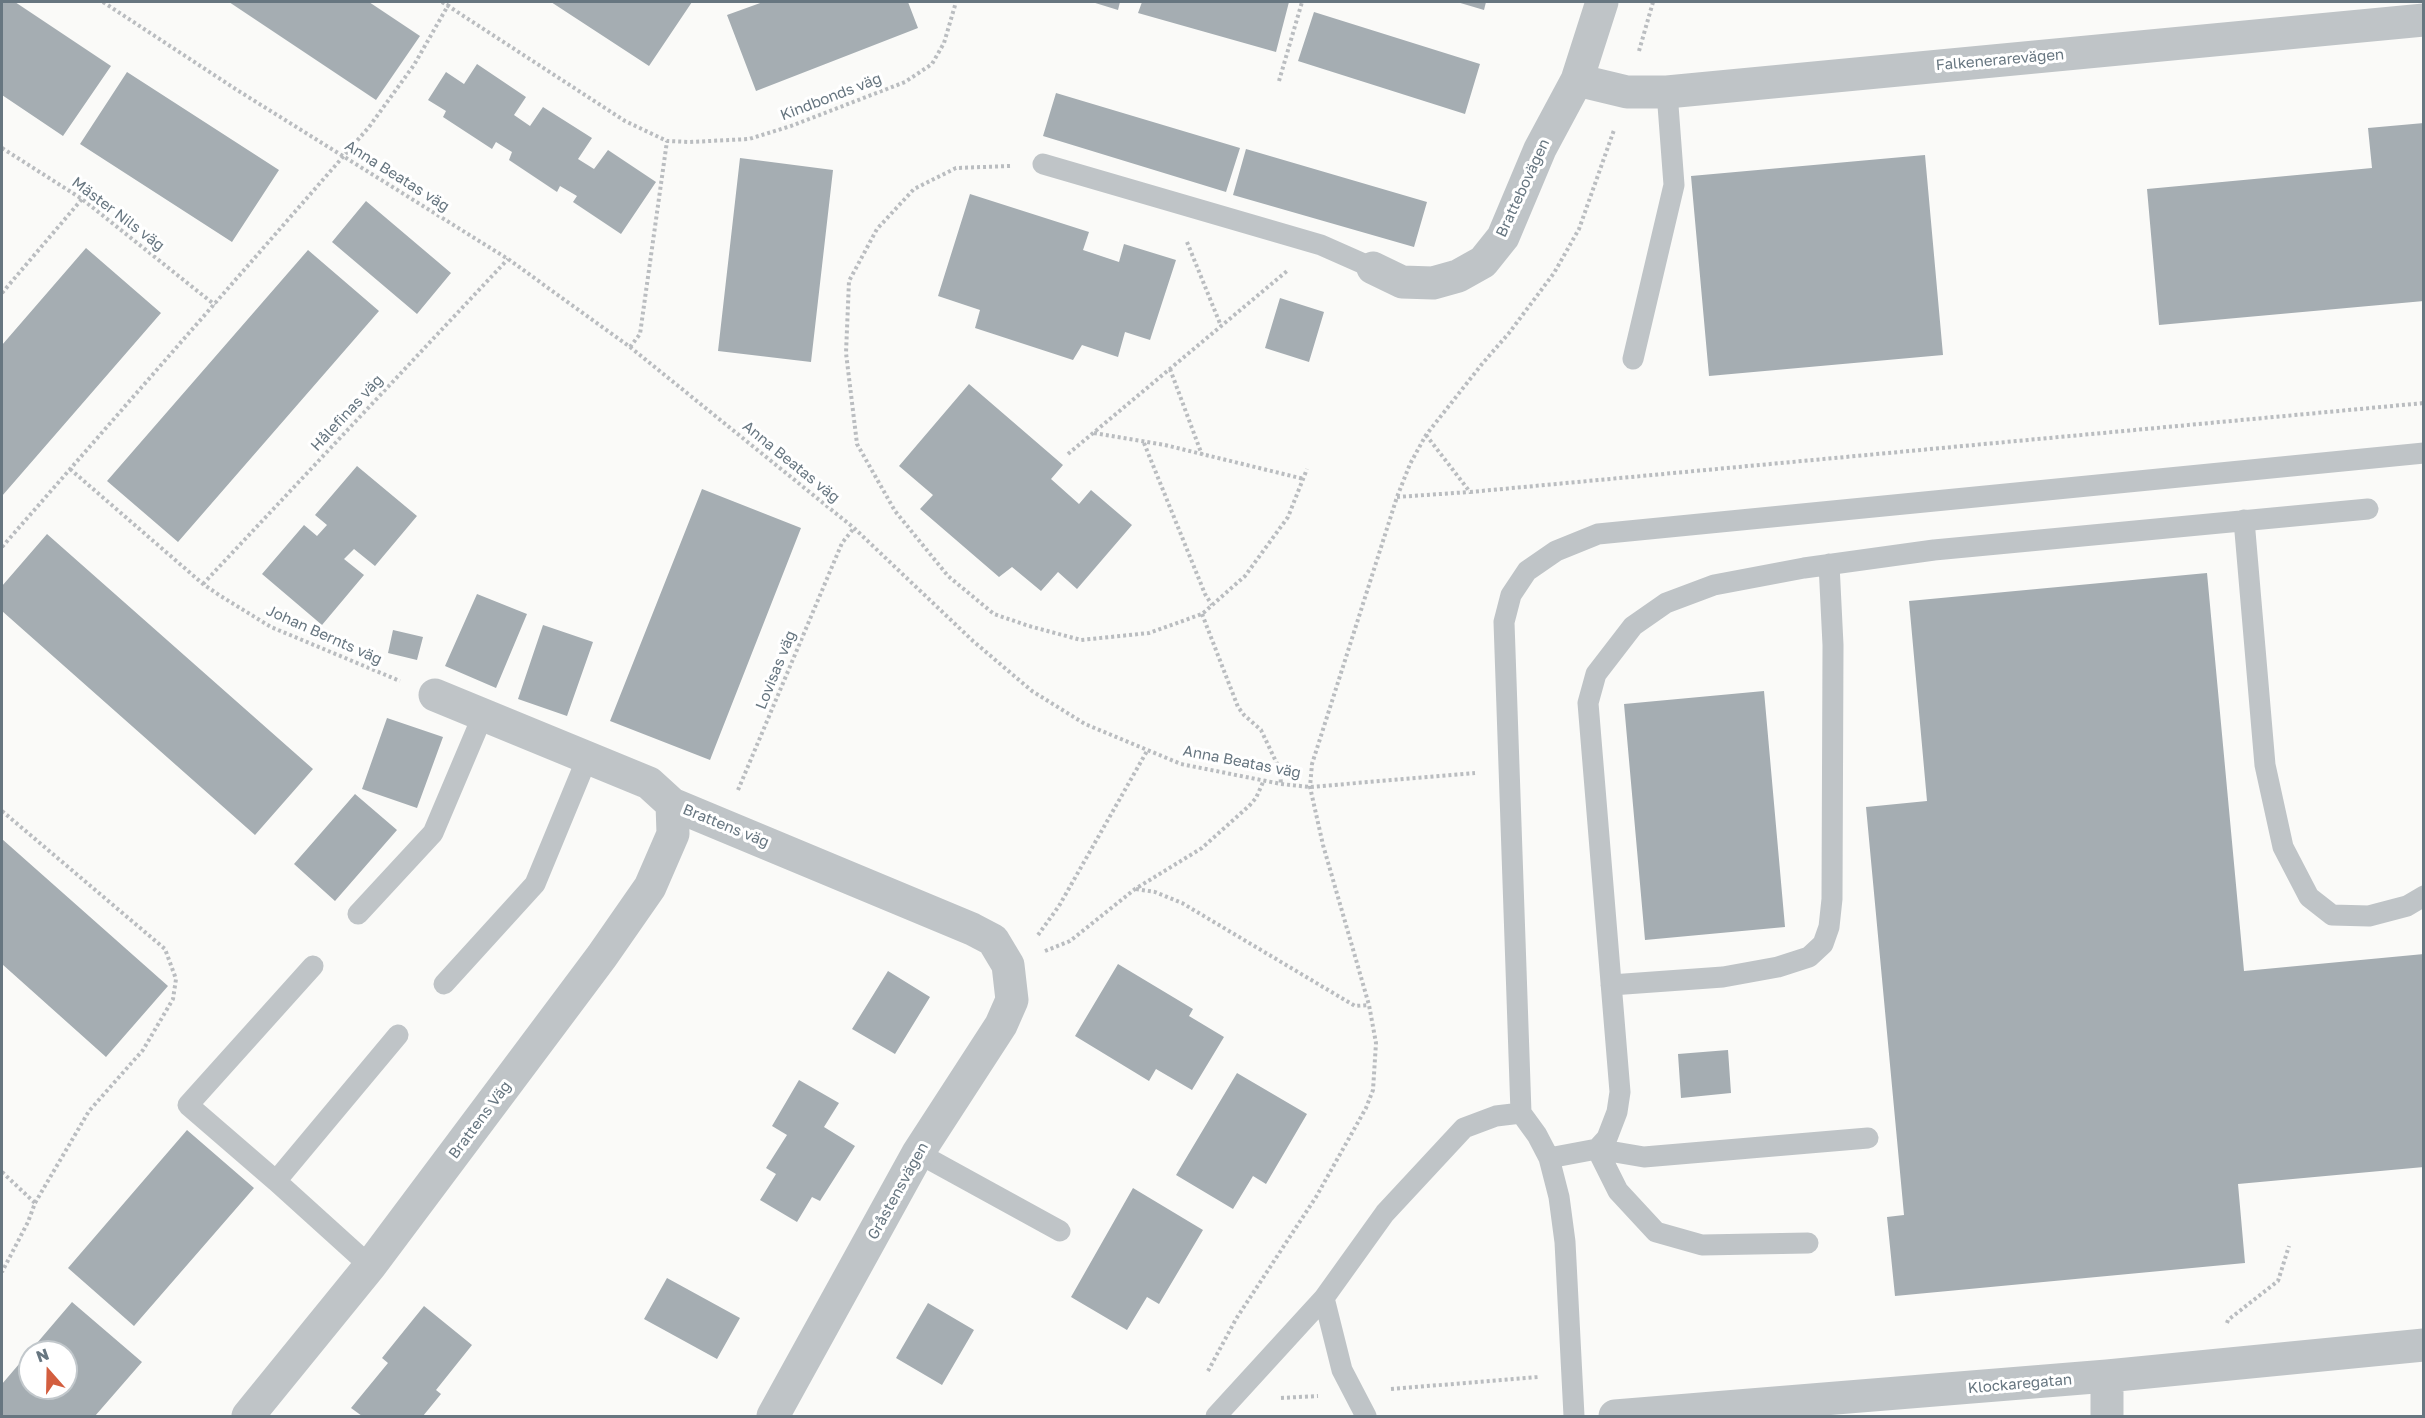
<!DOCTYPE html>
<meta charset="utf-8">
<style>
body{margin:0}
#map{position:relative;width:2425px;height:1418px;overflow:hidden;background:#fafaf8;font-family:"Golos Text",sans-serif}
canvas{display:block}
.frame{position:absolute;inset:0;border:3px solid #677680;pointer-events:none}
.north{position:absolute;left:18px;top:1340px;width:60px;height:60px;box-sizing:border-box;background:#fff;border:2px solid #c2c8cc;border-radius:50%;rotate:340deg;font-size:16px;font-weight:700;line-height:24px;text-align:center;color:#677680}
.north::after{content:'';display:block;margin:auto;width:21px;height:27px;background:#d35e3f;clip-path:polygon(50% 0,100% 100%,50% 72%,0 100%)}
</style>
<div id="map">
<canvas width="2425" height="1418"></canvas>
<div class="frame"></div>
<div class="north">N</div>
</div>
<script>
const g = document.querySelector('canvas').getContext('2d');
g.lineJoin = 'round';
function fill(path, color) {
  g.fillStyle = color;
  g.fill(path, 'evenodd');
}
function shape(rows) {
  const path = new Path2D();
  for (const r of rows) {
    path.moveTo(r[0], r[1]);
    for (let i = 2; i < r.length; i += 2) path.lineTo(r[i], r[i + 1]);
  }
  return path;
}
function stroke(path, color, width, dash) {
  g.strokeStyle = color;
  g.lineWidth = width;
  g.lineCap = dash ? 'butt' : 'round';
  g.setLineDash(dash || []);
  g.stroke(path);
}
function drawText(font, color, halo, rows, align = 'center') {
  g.font = font + ' "Golos Text",sans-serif';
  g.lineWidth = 6;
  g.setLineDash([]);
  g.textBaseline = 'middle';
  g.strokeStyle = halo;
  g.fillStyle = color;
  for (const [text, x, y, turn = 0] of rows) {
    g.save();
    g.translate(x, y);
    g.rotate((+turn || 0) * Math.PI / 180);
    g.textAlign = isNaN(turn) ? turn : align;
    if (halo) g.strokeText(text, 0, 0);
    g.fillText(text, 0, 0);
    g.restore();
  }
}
const building = shape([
 [2,2,15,2,111,66,63,136,2,95],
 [229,2,369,2,420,36,376,100],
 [551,2,692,2,649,66],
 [763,2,908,2,918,28,756,91,727,15],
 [1092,2,1120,2,1118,10],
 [1142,2,1289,2,1276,52,1138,13],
 [1457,2,1486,2,1484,10],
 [1314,12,1480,64,1465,114,1298,61],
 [477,64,526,97,514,115,530,126,543,107,592,138,578,159,594,169,608,150,656,182,621,234,573,202,577,196,560,186,557,192,509,160,512,152,496,142,492,149,443,117,446,111,428,100,446,72,464,84],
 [127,72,279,170,232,242,80,144],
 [1056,93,1240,148,1226,192,1043,136],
 [2424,123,2424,301,2159,325,2147,189,2372,168,2368,128],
 [1246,149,1427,202,1414,247,1233,195],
 [1925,155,1943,355,1709,376,1691,176],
 [740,158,833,170,811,362,718,351],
 [970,194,1089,232,1083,250,1119,262,1124,244,1176,260,1150,340,1125,332,1118,357,1082,345,1073,360,975,328,980,310,938,296],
 [366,201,451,273,417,314,332,242],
 [86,248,161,313,2,496,2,345],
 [308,250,379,311,178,542,107,481],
 [1280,298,1324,312,1309,362,1265,348],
 [969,384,1063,465,1051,479,1079,504,1091,490,1132,525,1077,589,1058,572,1041,591,1012,567,999,577,920,509,933,495,899,466],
 [357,466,417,516,375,566,354,549,344,559,364,575,322,625,262,574,304,525,317,536,327,525,315,515],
 [702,489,801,528,710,760,610,721],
 [47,534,313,769,255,835,2,611,2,586],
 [2207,573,2244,971,2424,954,2424,1167,2238,1184,2245,1263,1895,1296,1887,1217,1904,1215,1866,807,1927,801,1909,601],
 [477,594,527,614,496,688,445,666],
 [543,625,593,642,567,716,518,699],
 [393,630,423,637,417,660,388,653],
 [1764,691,1785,927,1645,940,1624,704],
 [387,718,443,737,417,808,362,789],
 [355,794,397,830,335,901,294,864],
 [2,839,168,986,106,1057,2,964],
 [1118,964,1193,1009,1189,1016,1224,1037,1192,1090,1156,1069,1149,1081,1075,1036],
 [888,971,930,997,895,1054,852,1029],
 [1728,1050,1731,1093,1681,1098,1678,1054],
 [1237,1073,1307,1114,1266,1184,1253,1176,1233,1209,1176,1175],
 [799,1080,839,1103,824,1127,855,1146,820,1201,812,1197,797,1222,760,1200,776,1174,766,1168,787,1135,772,1126],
 [187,1130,254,1188,134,1326,68,1268],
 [1133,1188,1203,1230,1159,1304,1147,1297,1127,1330,1071,1297],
 [667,1278,740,1318,717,1359,644,1319],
 [72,1302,142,1362,95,1416,2,1416,2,1384],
 [30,1352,66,1352,66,1388,30,1388],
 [928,1303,974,1330,942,1385,896,1358],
 [424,1306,472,1345,436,1390,441,1394,423,1416,362,1416,351,1408,388,1363,382,1358]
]);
const path = shape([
 [103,2,237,90,508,259,630,347,854,528,973,641,1032,691,1085,724,1181,764,1281,784,1310,787,1475,773],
 [442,2,625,121,667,141,690,142,749,139,791,126,905,82,932,64,944,43,956,2],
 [1639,51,1653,2],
 [1279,81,1302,2],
 [2,148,82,199,215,305],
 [1010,166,956,168,914,189,877,229,849,281,846,353,857,444,895,511,948,576,994,614,1029,626,1081,640,1149,633,1202,614,1245,576,1288,517,1307,469],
 [1187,242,1221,326],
 [2,293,82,199],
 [630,347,640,334,667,141],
 [1170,369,1202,455],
 [1094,433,1165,445,1304,479],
 [1426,435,1470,492,2424,403],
 [1144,443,1205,594,1212,605],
 [1068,454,1287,271],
 [70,469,203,584,219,595,271,627,400,681],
 [1397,497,1469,492],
 [2,547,369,127,414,65,450,2],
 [203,584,508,259],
 [1202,614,1238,707,1244,715,1261,730,1280,770,1281,784],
 [738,790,842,543,854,528],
 [2,811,165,949,176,979,173,999,143,1050,89,1111,35,1203,28,1222,2,1272],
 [1136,889,1155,892,1182,903,1355,1006,1369,1005],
 [1038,935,1059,906,1147,751],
 [1045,951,1070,941,1135,889,1202,848,1249,806,1256,798,1264,780],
 [2,1172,35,1203],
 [2227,1323,2228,1320,2278,1281,2289,1246],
 [1208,1371,1236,1319,1316,1197,1366,1108,1373,1090,1376,1043,1369,1005,1323,845,1310,787,1312,764,1397,497,1410,464,1426,435,1482,364,1509,333,1554,273,1579,229,1614,130],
 [1391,1389,1539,1377],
 [1281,1398,1318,1396]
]);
const service = shape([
 [1043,164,1321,245,1373,268],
 [1633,359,1674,185,1667,92],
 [2244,520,2265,765,2283,847,2309,897,2332,915,2369,916,2407,906,2424,896],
 [358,914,433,833,483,715],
 [313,966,188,1105,276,1181,370,1266],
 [444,984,535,884,588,756],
 [1611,985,1723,977,1778,967,1809,957,1823,944,1829,927,1832,899,1833,645,1829,564],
 [1597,1149,1644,1157,1868,1138],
 [1597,1149,1618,1191,1656,1232,1702,1245,1808,1243],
 [918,1153,1060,1231],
 [1549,1158,1597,1149,1607,1138,1617,1112,1620,1092,1588,703,1596,674,1633,626,1666,603,1714,585,1804,568,1934,550,2368,509],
 [276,1181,398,1035],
 [1324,1298,1342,1370,1366,1416],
 [1216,1416,1324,1298,1385,1213,1464,1128,1496,1116,1521,1113],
 [1574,1416,1565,1242,1559,1197,1549,1158,1537,1135,1521,1113,1504,622,1511,595,1527,571,1556,551,1598,534,2424,453]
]);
const minor = shape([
 [1577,80,1627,92,1667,92,2424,20],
 [1373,268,1402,282,1433,283,1458,276,1483,262,1503,237,1540,149,1577,80,1602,2],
 [435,695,649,783,672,804,972,929,993,940,1008,965,1012,1000,1001,1025,918,1153,773,1416],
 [2107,1376,2107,1416],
 [248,1416,370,1266,602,956,650,887,673,834,672,804],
 [1615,1416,2107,1376,2424,1345]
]);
const streetNames = [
 ["Falkenerarevägen",2000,60,-5],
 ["Kindbonds väg",831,97,-21],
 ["Anna Beatas väg",397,176,32],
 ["Brattebovägen",1523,188,-65],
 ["Mäster Nils väg",118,214,37],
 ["Hålefinas väg",347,413,-47],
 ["Anna Beatas väg",791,462,39],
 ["Johan Bernts väg",324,635,24],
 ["Lovisas väg",776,670,-68],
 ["Anna Beatas väg",1242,762,11],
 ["Brattens väg",726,826,22],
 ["Brattens Väg",480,1120,-53],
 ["Gråstensvägen",898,1191,-61],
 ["Klockaregatan",2020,1384,-5]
];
fill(building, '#a5adb2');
stroke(path, '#babdc0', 4, [3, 3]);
stroke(service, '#bfc4c7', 21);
stroke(minor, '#bfc4c7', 33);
drawText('15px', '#677680', '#fff', streetNames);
</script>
